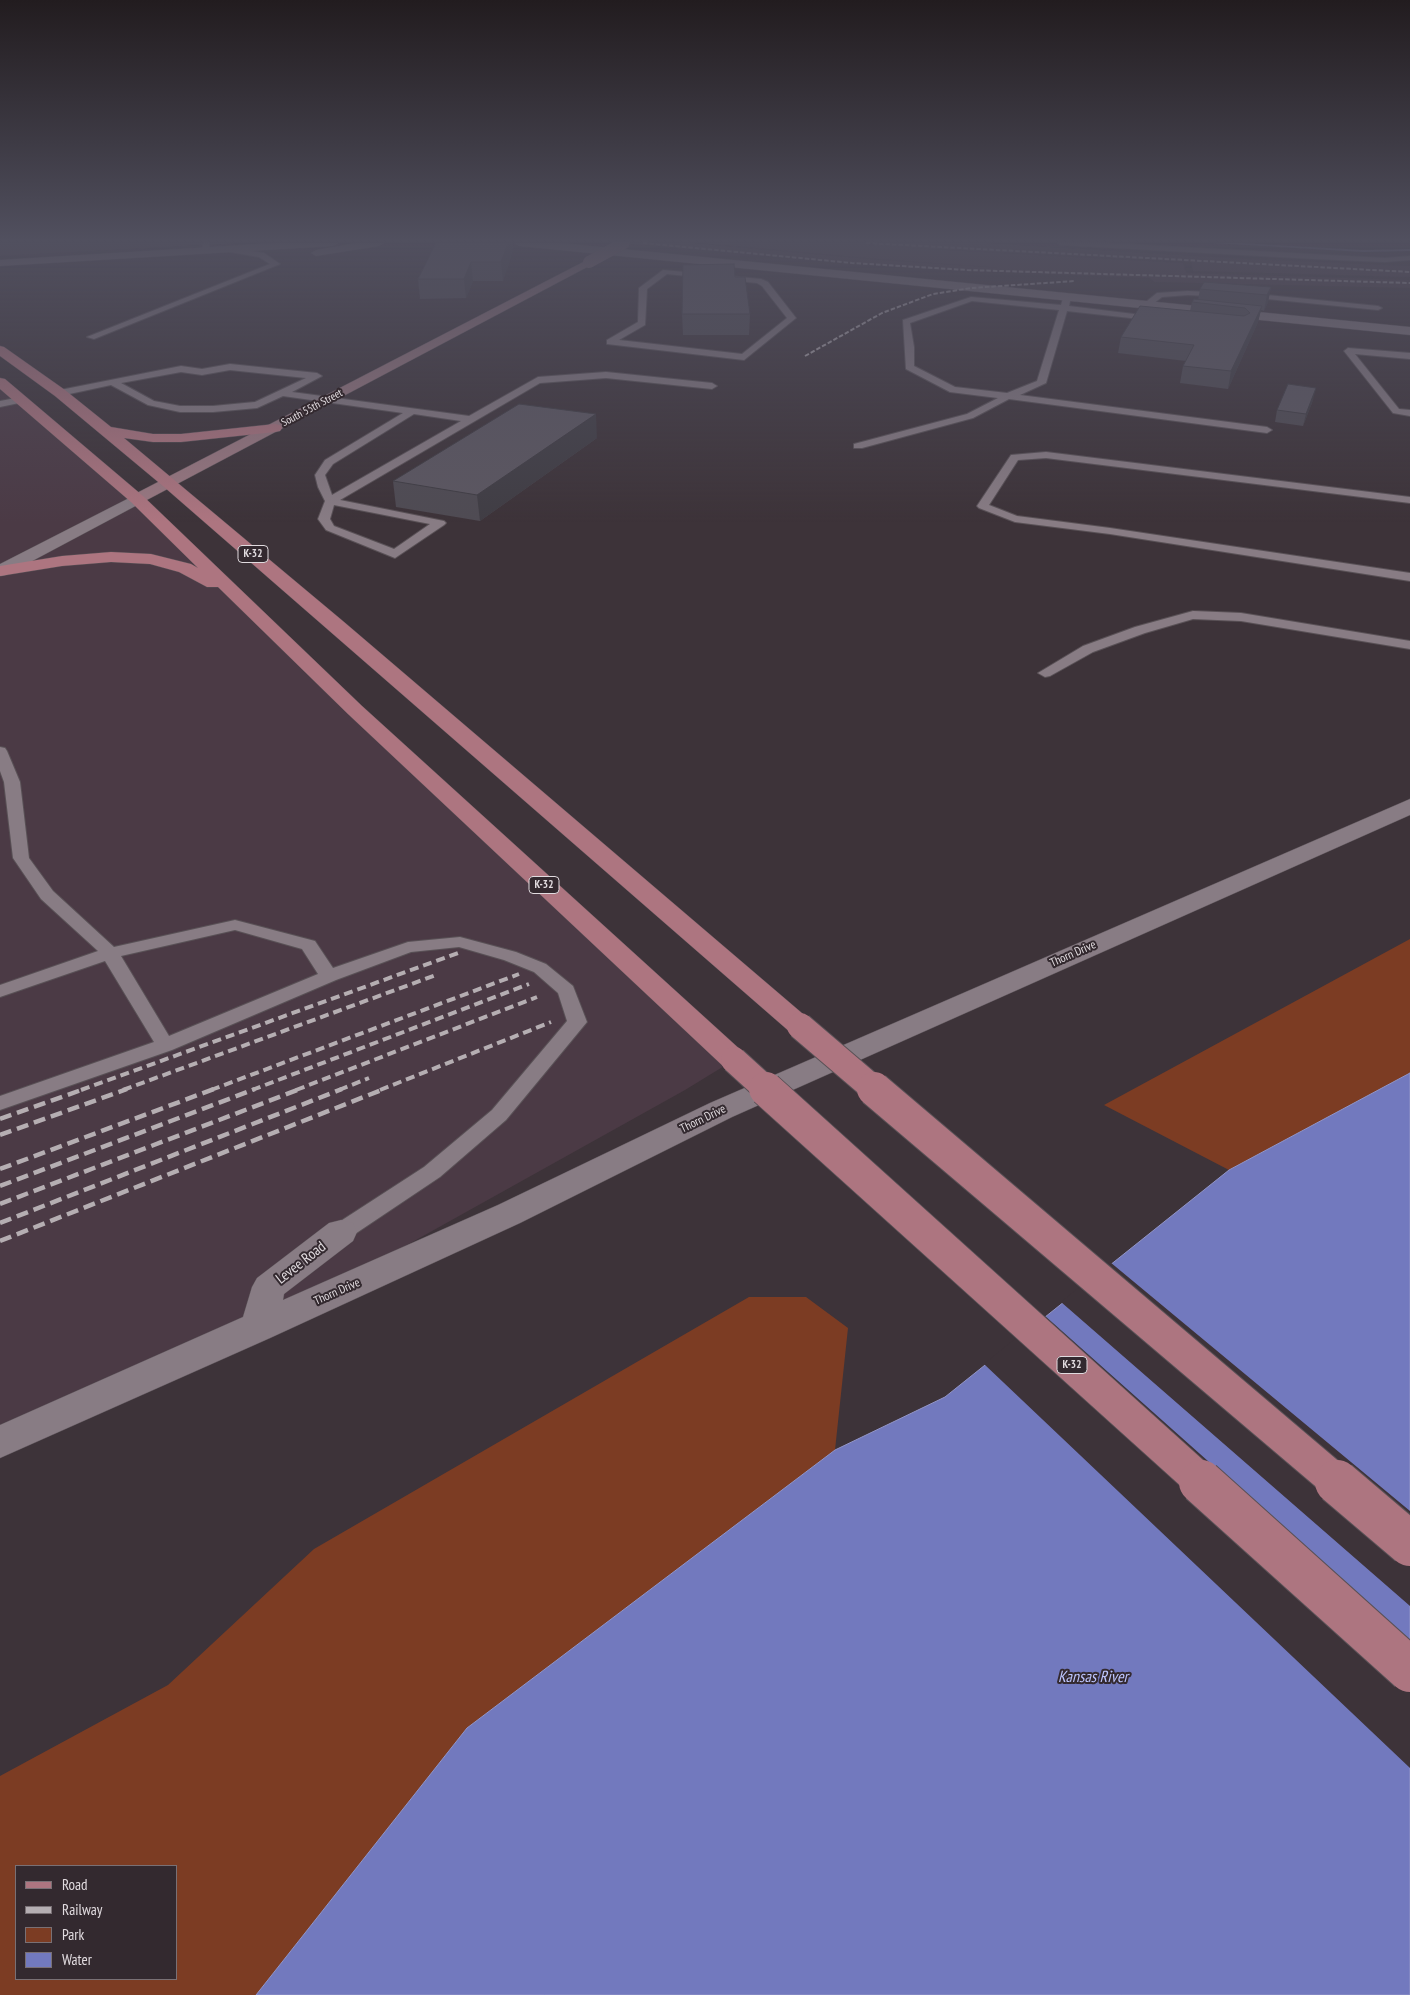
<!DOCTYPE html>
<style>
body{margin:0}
#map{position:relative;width:1410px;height:1995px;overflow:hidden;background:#3d3339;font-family:"PT Sans Narrow",sans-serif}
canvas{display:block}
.legend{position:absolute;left:15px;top:1865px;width:162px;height:115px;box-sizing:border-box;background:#33292f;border:1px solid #797075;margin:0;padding:6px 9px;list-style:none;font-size:15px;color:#e1dbdf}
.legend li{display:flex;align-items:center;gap:10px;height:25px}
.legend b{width:25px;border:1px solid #797075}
</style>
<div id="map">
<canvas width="1410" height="1995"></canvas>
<ul class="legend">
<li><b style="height:6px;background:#ad7580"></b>Road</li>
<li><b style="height:6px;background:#b5aeb2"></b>Railway</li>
<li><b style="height:14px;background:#7c3c23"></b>Park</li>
<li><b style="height:14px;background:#7279be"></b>Water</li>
</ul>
</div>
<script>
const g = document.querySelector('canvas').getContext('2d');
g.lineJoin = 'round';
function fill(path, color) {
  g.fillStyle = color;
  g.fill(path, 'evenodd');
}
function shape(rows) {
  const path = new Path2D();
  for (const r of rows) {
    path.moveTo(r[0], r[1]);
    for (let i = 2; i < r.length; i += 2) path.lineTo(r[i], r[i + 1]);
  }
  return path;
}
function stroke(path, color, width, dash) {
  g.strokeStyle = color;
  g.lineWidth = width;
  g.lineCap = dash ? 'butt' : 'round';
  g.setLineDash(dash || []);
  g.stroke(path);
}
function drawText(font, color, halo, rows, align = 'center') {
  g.font = font + ' "PT Sans Narrow",sans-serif';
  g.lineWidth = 4;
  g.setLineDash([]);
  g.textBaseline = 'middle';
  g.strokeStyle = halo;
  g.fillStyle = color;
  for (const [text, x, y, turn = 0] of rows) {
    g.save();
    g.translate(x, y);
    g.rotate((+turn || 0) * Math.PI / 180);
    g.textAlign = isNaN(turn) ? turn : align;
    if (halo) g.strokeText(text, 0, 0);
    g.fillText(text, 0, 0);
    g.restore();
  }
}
const built = shape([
 [0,243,240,243,0,256],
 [619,243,690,243,881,260,1003,268,877,259,701,243,871,243,869,246,873,246,877,243,984,243,1246,259,1410,266,1410,277,1193,271,1191,262,891,247,1183,263,1186,273,1410,280,1410,288,1154,282,1150,278,920,269],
 [0,384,241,598,734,1060,685,1090,258,1328,0,1442]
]);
const green = shape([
 [1410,939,1410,1073,1229,1170,1104,1105],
 [749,1297,806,1297,848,1328,835,1450,467,1728,256,1995,0,1995,0,1776,168,1685,314,1549],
 [16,1866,176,1866,176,1979,16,1979]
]);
const water = shape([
 [1410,1073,1410,1995,256,1995,467,1728,835,1450,945,1397,1229,1170,1410,1073]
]);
const pier = shape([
 [1110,1262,1410,1511,1410,1606,1061,1302],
 [1044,1315,1410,1641,1410,1768,984,1364]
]);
const stream = shape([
 [1241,243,1363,250,1410,249,1410,251,1363,252,1211,243,1241,243]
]);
const service = shape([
 [203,243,209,243,209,253,202,251,203,243],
 [1058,243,1106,243,1385,258,1410,256,1410,260,1385,262,1315,259,1061,245,1058,243],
 [230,248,264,253,280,264,94,339,87,337,270,264,259,257,230,252,230,248],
 [663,270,761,279,768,282,796,318,744,360,607,344,607,340,638,322,639,288,663,270],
 [667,274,757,283,762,286,787,318,742,354,619,340,645,325,647,289,667,274],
 [1188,291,1267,295,1378,306,1382,308,1378,310,1267,299,1188,295,1162,297,1149,307,1142,305,1157,293,1188,291],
 [1064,295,1071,297,1069,306,1158,317,1162,319,1158,321,1067,311,1046,383,1020,395,1267,427,1272,430,1267,433,1009,399,973,418,862,448,854,448,854,444,967,414,998,398,950,392,906,369,903,320,971,297,1061,305,1064,295],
 [972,301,1059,310,1037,381,1007,393,955,387,914,366,914,347,910,323,972,301],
 [1348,348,1410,353,1410,359,1355,354,1399,409,1410,410,1410,416,1393,413,1344,351,1348,348],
 [230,364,317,373,322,376,292,392,469,416,538,377,606,372,712,383,717,386,712,389,606,378,540,383,340,500,444,521,446,523,444,525,395,558,326,530,318,519,325,501,318,487,315,475,325,460,403,413,283,396,257,408,213,412,180,412,148,405,111,385,60,396,55,393,60,390,181,366,202,369,230,364],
 [230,370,306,378,255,402,213,406,180,406,154,401,121,383,181,372,202,375,230,370],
 [414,414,461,421,332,495,325,475,333,464,414,414],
 [334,505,430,524,394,549,334,526,330,519,334,505],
 [21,397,24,398,24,402,0,407,0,401,21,397],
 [1046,452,1410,497,1410,503,1046,458,1018,460,989,505,1017,516,1110,528,1410,573,1410,581,1110,534,1015,522,979,508,977,506,1011,455,1046,452],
 [1193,611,1241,613,1410,641,1410,649,1241,621,1193,619,1145,633,1093,652,1050,676,1045,677,1038,673,1083,646,1135,627,1193,611],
 [0,747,5,748,7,751,20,782,29,858,53,891,114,947,235,920,315,941,333,968,408,942,460,937,516,952,546,964,573,986,587,1022,506,1120,440,1177,349,1238,341,1240,333,1238,330,1232,333,1226,424,1167,492,1110,567,1021,558,993,534,972,504,960,459,947,411,952,336,980,172,1050,0,1110,0,1096,154,1042,105,961,0,997,0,985,98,951,41,899,13,858,4,782,0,771,0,747],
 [235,930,302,949,318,974,169,1036,121,956,235,930]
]);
const minor = shape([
 [275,243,338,243,333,246,0,266,0,260,275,243],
 [357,243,384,243,379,246,316,256,311,253,316,250,357,243],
 [514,243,559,243,612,248,1410,327,1410,335,519,246,514,243],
 [137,494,143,496,145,499,143,502,6,575,0,576,0,564,137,494],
 [1410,799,1410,815,732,1117,520,1223,270,1338,0,1458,0,1425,243,1317,252,1287,257,1278,329,1223,341,1220,353,1223,357,1232,353,1241,284,1294,283,1300,498,1205,710,1103,1410,799]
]);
const secondary = shape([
 [589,259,593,260,594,262,593,264,143,502,131,502,129,499,131,496,589,259]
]);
const primary = shape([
 [0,346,4,347,65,390,111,427,153,434,181,434,275,424,280,425,282,428,280,431,275,432,181,442,153,442,124,438,344,622,810,1020,814,1026,810,1032,800,1035,790,1032,163,486,55,396,0,356,0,346],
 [0,378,5,379,143,496,362,706,744,1053,748,1060,744,1067,734,1070,724,1067,348,714,218,587,207,587,179,572,150,564,111,562,62,566,0,576,0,566,62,556,111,552,151,554,191,564,198,568,131,502,0,389,0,378]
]);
const railFar2 = shape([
 [643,243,852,263,967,270,1410,283],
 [866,243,1410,272],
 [805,356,882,313,933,294,971,288,1075,281]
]);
const railFar1 = shape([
 [81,1090,458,953],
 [123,1090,436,975],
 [211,1090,519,974],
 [252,1090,529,984],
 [296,1090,537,997],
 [339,1090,369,1078],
 [380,1090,551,1022]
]);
const rail = shape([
 [0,1119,84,1089],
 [0,1135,127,1089],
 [0,1169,214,1089],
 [0,1186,255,1089],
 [0,1204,300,1089],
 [0,1223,342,1089],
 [0,1241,384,1089]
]);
const secondaryBridge = shape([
 [589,262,624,243]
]);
const primaryBridgeFar2 = shape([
 [800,1026,875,1090],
 [734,1060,767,1090]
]);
const primaryBridgeFar1 = shape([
 [766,1089,1203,1483],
 [874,1089,1338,1483]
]);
const primaryBridge = shape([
 [1201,1482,1410,1670],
 [1337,1482,1410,1544]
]);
const wall = shape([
 [436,243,513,243,513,251,503,281,473,281,466,298,420,299,418,279],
 [735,277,750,314,749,335,683,335,682,314],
 [1271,287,1268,302,1264,311,1261,310,1258,322,1228,389,1180,383,1183,366,1186,361,1118,353,1121,337,1190,311,1192,302,1198,300,1200,289],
 [1313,400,1303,426,1275,422,1277,410],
 [597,438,480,521,396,507,393,481]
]);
const shadedWall = shape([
 [508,243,513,243,513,251,503,281,501,262],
 [471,262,473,281,466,298,464,279],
 [1271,287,1268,302,1264,311,1267,295],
 [1262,306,1258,322,1228,389,1231,371],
 [1316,388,1313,400,1303,426,1306,414],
 [596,414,597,438,480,521,477,495]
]);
const building = shape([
 [436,243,508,243,501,262,471,262,464,279,418,279,436,243],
 [734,264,735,277,745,277,750,314,682,314,683,265,734,264],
 [1204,282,1271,287,1267,295,1200,289,1204,282],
 [1194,299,1262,306,1231,371,1183,366,1194,345,1121,337,1140,306,1244,316,1250,313,1245,308,1192,302,1194,299],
 [1288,384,1316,388,1306,414,1277,410,1288,384],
 [519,404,596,414,477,495,393,481,519,404]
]);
const farStreetnames = [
 ["South 55th Street",312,408,-28]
];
const shields = [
 [253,554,30],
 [544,885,30],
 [1072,1365,30]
];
const shieldNames = [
 ["K-32",253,554],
 ["K-32",544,885],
 ["K-32",1072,1365]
];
const streetNames = [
 ["Thorn Drive",1073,954,-24],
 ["Thorn Drive",703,1119,-26],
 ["Thorn Drive",337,1292,-24]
];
const nearStreetnames = [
 ["Levee Road",301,1263,-38]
];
const nearWaternames = [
 ["Kansas River",1093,1677]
];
fill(built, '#4b3a45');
fill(green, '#7c3c23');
fill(water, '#7279be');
stroke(water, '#9396c8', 1);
fill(pier, '#3d3339');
fill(stream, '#9396c8');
stroke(service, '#595156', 2);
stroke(minor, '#595156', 1);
stroke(secondary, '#595156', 1);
stroke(primary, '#595156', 1);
fill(service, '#887c84');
fill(minor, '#887c84');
fill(secondary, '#9b7982');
fill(primary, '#ad7580');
stroke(railFar2, '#b5aeb2', 2, [4.5, 2]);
stroke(railFar1, '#b5aeb2', 4, [9, 5]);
stroke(rail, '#b5aeb2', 4.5, [12, 6]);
stroke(secondaryBridge, '#595156', 12, []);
stroke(primaryBridgeFar2, '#595156', 28, []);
stroke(primaryBridgeFar1, '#595156', 36, []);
stroke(primaryBridge, '#595156', 46, []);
stroke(secondaryBridge, '#9b7982', 12);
stroke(primaryBridgeFar2, '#ad7580', 26);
stroke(primaryBridgeFar1, '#ad7580', 34);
stroke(primaryBridge, '#ad7580', 44);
fill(wall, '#4f4b53');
fill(shadedWall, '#403d44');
fill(building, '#5c5761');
stroke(building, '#403d44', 1);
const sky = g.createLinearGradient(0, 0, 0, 523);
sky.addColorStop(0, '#221c1f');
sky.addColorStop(0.46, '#51505f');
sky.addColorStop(1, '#51505f00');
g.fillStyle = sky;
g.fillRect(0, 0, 1410, 523);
drawText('11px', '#e1dbdf', '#33292f', farStreetnames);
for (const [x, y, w] of shields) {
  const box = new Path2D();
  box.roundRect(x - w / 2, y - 8.5, w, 17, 4);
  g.fillStyle = '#33292f';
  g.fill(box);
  stroke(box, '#e1dbdf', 1);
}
drawText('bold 11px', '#e1dbdf', null, shieldNames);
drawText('12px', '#e1dbdf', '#33292f', streetNames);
drawText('15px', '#e1dbdf', '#33292f', nearStreetnames);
drawText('italic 16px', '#bdc5fe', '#33292f', nearWaternames);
</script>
